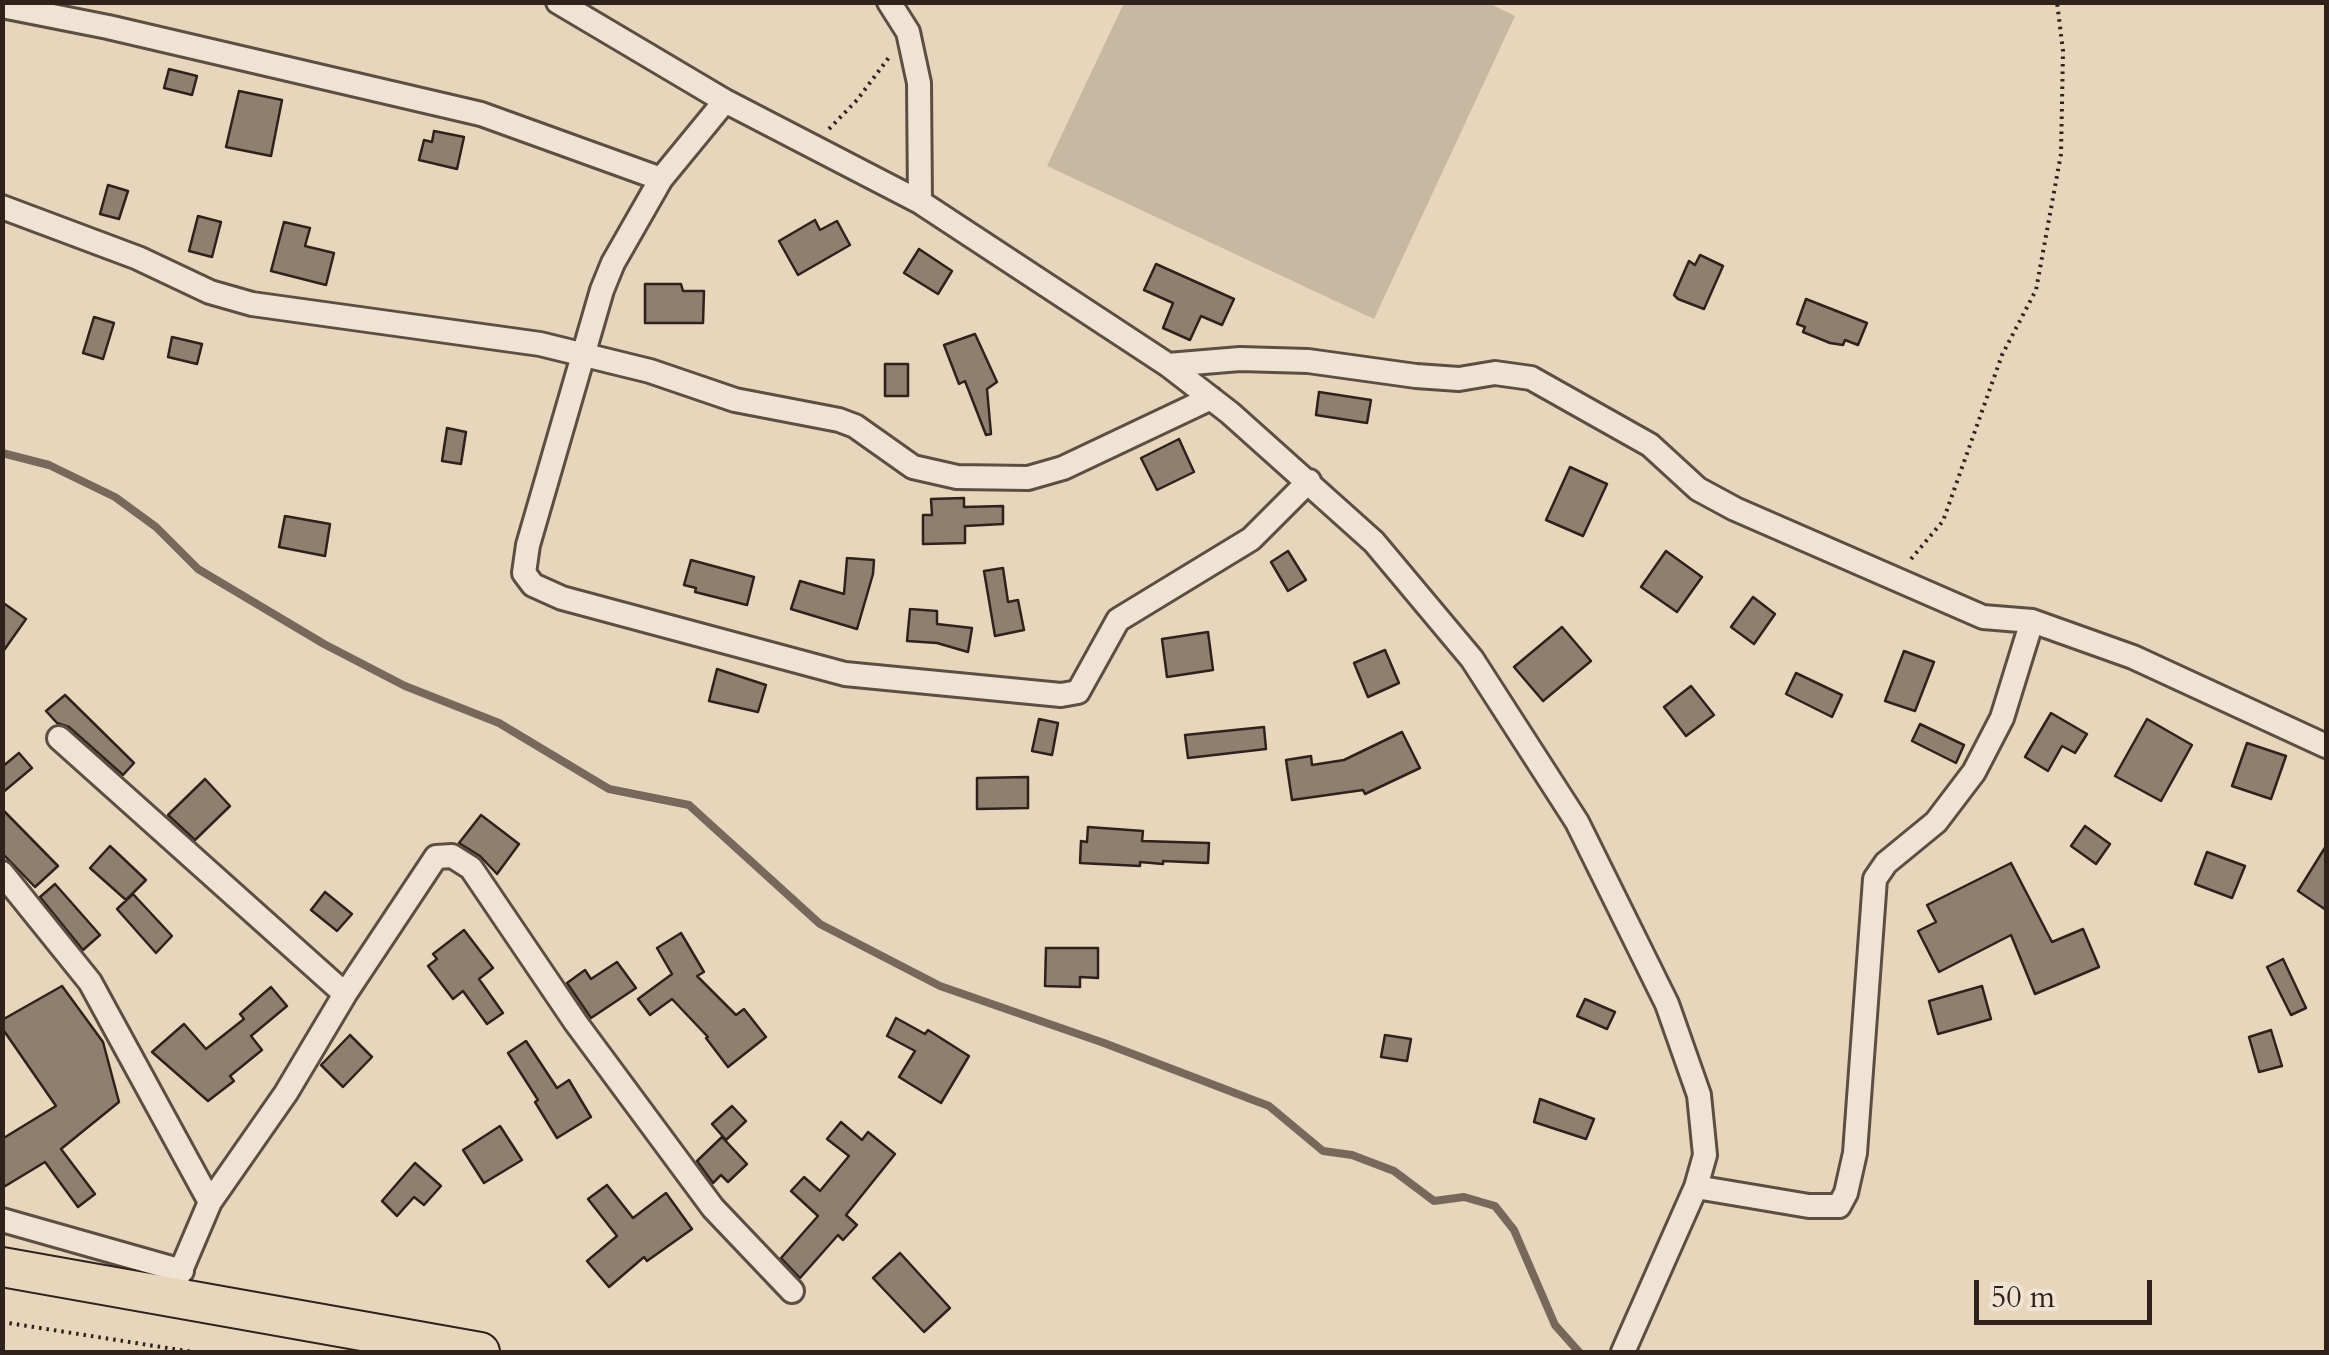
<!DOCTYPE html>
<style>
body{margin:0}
#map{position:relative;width:2329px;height:1355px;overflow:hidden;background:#e7d6bc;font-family:Cardo,serif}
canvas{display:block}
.frame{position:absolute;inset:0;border:5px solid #2f211b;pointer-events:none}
.scale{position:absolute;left:1974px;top:1280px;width:178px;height:45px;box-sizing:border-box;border:5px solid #2f211b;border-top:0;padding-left:12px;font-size:30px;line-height:35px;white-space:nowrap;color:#2f211b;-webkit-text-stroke:8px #efe4d3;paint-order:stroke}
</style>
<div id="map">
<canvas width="2329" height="1355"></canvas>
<div class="frame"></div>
<div class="scale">50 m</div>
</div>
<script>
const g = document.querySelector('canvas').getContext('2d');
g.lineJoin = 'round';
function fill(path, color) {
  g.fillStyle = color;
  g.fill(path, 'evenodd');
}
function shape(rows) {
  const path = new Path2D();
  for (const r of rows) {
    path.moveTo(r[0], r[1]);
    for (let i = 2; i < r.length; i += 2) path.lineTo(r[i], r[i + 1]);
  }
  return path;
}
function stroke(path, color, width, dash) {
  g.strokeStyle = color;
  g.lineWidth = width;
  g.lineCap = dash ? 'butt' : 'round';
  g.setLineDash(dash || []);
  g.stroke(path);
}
const green = shape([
 [1486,2,1515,16,1374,319,1047,166,1124,3]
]);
const stream = shape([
 [2,453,49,465,115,497,156,527,198,569,324,644,405,686,499,723,609,789,689,805,820,924,940,986,1104,1043,1269,1106,1323,1151,1352,1155,1394,1171,1434,1201,1464,1197,1495,1206,1514,1230,1555,1325,1579,1352]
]);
const building = shape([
 [169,69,197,76,192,95,164,88,169,69],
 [239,91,282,100,271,156,226,147,239,91],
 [434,131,464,137,457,169,419,160,424,140,432,142,434,131],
 [108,185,128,191,119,219,100,214,108,185],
 [198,216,221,222,212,257,189,251,198,216],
 [815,220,820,230,837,221,850,245,798,275,779,241,815,220],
 [284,222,310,228,305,246,334,253,326,285,271,271,284,222],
 [919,249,952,271,938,294,904,273,919,249],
 [1700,255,1723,266,1704,309,1678,299,1674,295,1689,261,1695,265,1700,255],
 [1156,264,1234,299,1222,325,1201,316,1190,340,1163,328,1173,303,1144,290,1156,264],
 [645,284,681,284,683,291,704,291,703,323,645,323,645,284],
 [1806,299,1867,323,1858,345,1845,340,1843,345,1830,343,1803,332,1805,327,1797,324,1806,299],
 [94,317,114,323,103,359,83,353,94,317],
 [975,334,997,382,987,389,991,434,986,435,965,381,959,384,944,345,975,334],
 [172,337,202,344,197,364,168,357,172,337],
 [885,364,908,364,908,396,885,396,885,364],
 [1319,392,1371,400,1367,423,1316,415,1319,392],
 [447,428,466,432,461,464,442,461,447,428],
 [1179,439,1194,472,1157,490,1141,458,1179,439],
 [1570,467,1607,484,1583,536,1546,520,1570,467],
 [964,498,964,507,1003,506,1003,524,965,526,965,543,923,544,923,515,932,515,931,499,964,498],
 [285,516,330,524,325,556,279,547,285,516],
 [1288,551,1306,580,1288,591,1271,562,1288,551],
 [1666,551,1702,577,1677,612,1641,587,1666,551],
 [847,558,874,560,873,574,857,629,791,609,800,581,844,594,847,558],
 [691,560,754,577,747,605,695,592,696,588,684,585,691,560],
 [1003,568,1008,602,1018,600,1024,630,995,636,984,571,1003,568],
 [1753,597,1775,614,1754,644,1731,627,1753,597],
 [2,602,26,619,2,653,2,602],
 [910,609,937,611,937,624,972,628,968,652,937,643,907,641,910,609],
 [1562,627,1591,661,1543,701,1514,667,1562,627],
 [1208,632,1213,670,1167,677,1162,639,1208,632],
 [1385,650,1399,683,1368,697,1354,663,1385,650],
 [1904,651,1934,662,1915,711,1885,701,1904,651],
 [717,669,766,685,758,712,709,701,717,669],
 [1796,673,1842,695,1832,717,1786,694,1796,673],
 [1691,686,1714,715,1686,736,1664,707,1691,686],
 [65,695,134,763,123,775,69,727,57,723,46,711,65,695],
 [2051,713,2087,734,2075,753,2062,746,2048,771,2025,757,2051,713],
 [1039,719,1058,723,1052,755,1032,751,1039,719],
 [2147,719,2192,745,2161,801,2115,776,2147,719],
 [1920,724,1964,745,1956,763,1912,741,1920,724],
 [1264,727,1266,749,1188,758,1185,735,1264,727],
 [1402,732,1420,768,1365,794,1363,790,1292,800,1286,760,1311,756,1312,765,1344,760,1402,732],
 [2247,743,2286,756,2271,799,2232,786,2247,743],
 [19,753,32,768,2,793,2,767,19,753],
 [1028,777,1028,808,977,809,977,778,1028,777],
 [205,779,230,806,195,840,168,815,205,779],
 [2,809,58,866,35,887,2,853,2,809],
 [481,815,519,844,497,874,480,856,459,843,481,815],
 [2085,826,2110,844,2096,864,2071,846,2085,826],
 [1088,827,1143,831,1142,841,1209,843,1208,863,1163,861,1163,864,1140,862,1140,866,1080,863,1081,841,1087,842,1088,827],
 [110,846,146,880,126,900,90,868,110,846],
 [2326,846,2326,910,2298,891,2326,846],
 [2207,852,2245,866,2232,898,2195,884,2207,852],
 [2011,863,2052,942,2083,929,2099,967,2035,994,2011,935,1939,972,1918,931,1936,922,1927,905,2011,863],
 [55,884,100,935,83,950,40,897,55,884],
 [325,892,352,914,337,931,311,910,325,892],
 [133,894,172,936,156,953,117,909,133,894],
 [464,930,493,968,479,979,503,1013,487,1024,463,991,453,999,428,966,437,959,433,954,464,930],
 [681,933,704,972,697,976,736,1015,744,1009,766,1037,728,1067,706,1038,708,1037,672,999,650,1015,638,999,672,974,657,948,681,933],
 [1046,948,1098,948,1098,978,1080,977,1080,987,1045,986,1046,948],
 [2283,959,2306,1008,2291,1015,2267,967,2283,959],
 [617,962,636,988,591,1018,567,983,585,970,591,979,617,962],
 [62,986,103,1042,119,1102,61,1149,95,1194,78,1207,45,1162,2,1188,2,1139,56,1106,2,1028,2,1020,62,986],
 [1982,986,1991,1019,1938,1034,1929,1001,1982,986],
 [271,987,287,1006,251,1036,262,1050,230,1076,234,1081,208,1101,152,1052,184,1024,206,1049,244,1019,240,1014,271,987],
 [1585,999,1615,1012,1607,1029,1577,1016,1585,999],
 [896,1018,925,1034,928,1030,969,1056,941,1103,899,1077,915,1051,887,1036,896,1018],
 [2271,1030,2282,1066,2259,1072,2249,1037,2271,1030],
 [350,1035,372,1057,343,1087,321,1065,350,1035],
 [1385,1035,1411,1039,1407,1061,1381,1057,1385,1035],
 [526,1041,557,1088,569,1080,591,1117,557,1138,535,1102,538,1100,508,1053,526,1041],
 [1540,1099,1594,1119,1586,1139,1534,1122,1540,1099],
 [732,1106,746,1121,726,1140,712,1124,732,1106],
 [841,1122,862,1140,868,1132,895,1154,846,1215,857,1225,843,1240,838,1235,800,1278,781,1258,818,1216,791,1191,804,1177,820,1191,849,1156,827,1139,841,1122],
 [500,1126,522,1160,484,1183,463,1150,500,1126],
 [722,1137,747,1164,728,1182,721,1175,713,1183,697,1161,722,1137],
 [415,1163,441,1186,424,1205,414,1197,397,1216,382,1201,415,1163],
 [607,1185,633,1218,666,1193,692,1229,647,1261,644,1257,609,1287,587,1261,617,1236,588,1199,607,1185],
 [900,1253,950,1308,924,1332,873,1278,900,1253]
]);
const path = shape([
 [829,129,857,100,890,56],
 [1911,559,1943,521,2002,355,2036,290,2061,154,2063,51,2057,2],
 [2,1322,193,1352]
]);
const minor = shape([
 [558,2,725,101,920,202,1168,365,1230,413,1374,542,1472,659,1577,822,1667,1004,1699,1095,1705,1155,1696,1187,1623,1352],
 [889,2,908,32,919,83,920,202],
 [2,6,108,27,481,114,661,179],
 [725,101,661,179,613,263,602,290,528,545,524,573,533,585,562,598,845,674,1061,695,1078,692,1118,620,1251,539,1309,481],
 [2,207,138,258,210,292,252,304,540,344,650,371,735,400,839,420,855,426,913,467,957,477,1028,478,1063,468,1211,398],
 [1168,365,1240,359,1308,361,1416,376,1459,379,1495,373,1531,378,1650,445,1698,489,1735,509,1983,617,2032,621,2133,657,2326,746],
 [59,738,345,994],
 [2,873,90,982,210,1202],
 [1696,1187,1809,1206,1839,1206,1846,1193,1855,1153,1875,879,1886,863,1936,822,1974,772,2002,718,2032,621],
 [2,1220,182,1271],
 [170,1296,210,1202,286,1093,345,994,436,857,452,856,471,868,576,1023,713,1208,792,1291]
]);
const primary = shape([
 [2,1267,480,1352]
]);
fill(green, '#c8b7a1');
stroke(stream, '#78685b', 8);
fill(building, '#8f7f6f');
stroke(building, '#2f211b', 2.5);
stroke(minor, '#5d4e43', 28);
stroke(primary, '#2f211b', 42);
stroke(path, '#2f211b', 4, [2.5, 5]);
stroke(minor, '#efe4d3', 22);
stroke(primary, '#e7d6bc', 38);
</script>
